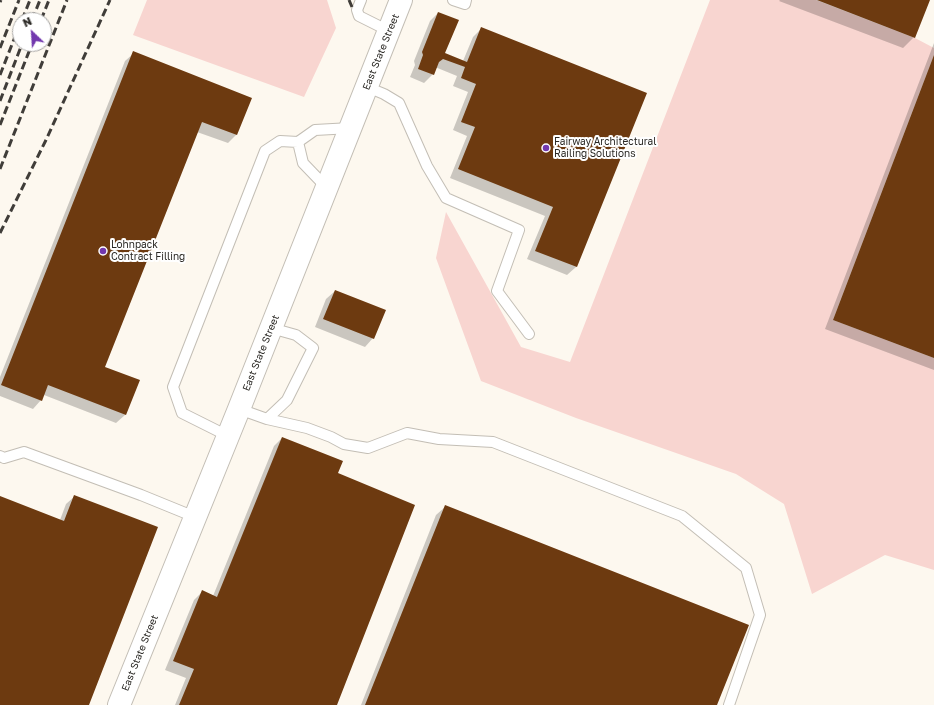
<!DOCTYPE html>
<style>
body{margin:0}
#map{position:relative;width:934px;height:705px;overflow:hidden;background:#fdf8ef;font-family:"Golos Text",sans-serif}
canvas{display:block}
.north{position:absolute;left:12px;top:12px;width:40px;height:40px;box-sizing:border-box;background:#fff;border:1px solid #aaa9a7;border-radius:50%;rotate:335deg;font-size:11px;font-weight:700;line-height:16px;text-align:center;color:#2a2824}
.north::after{content:'';display:block;margin:auto;width:14px;height:18px;background:#7238ae;clip-path:polygon(50% 0,100% 100%,50% 72%,0 100%)}
</style>
<div id="map">
<canvas width="934" height="705"></canvas>
<div class="north">N</div>
</div>
<script>
const g = document.querySelector('canvas').getContext('2d');
g.lineJoin = 'round';
function fill(path, color) {
  g.fillStyle = color;
  g.fill(path, 'evenodd');
}
function shape(rows) {
  const path = new Path2D();
  for (const r of rows) {
    path.moveTo(r[0], r[1]);
    for (let i = 2; i < r.length; i += 2) path.lineTo(r[i], r[i + 1]);
  }
  return path;
}
function stroke(path, color, width, dash) {
  g.strokeStyle = color;
  g.lineWidth = width;
  g.lineCap = dash ? 'butt' : 'round';
  g.setLineDash(dash || []);
  g.stroke(path);
}
function drawText(font, color, halo, rows, align = 'center') {
  g.font = font + ' "Golos Text",sans-serif';
  g.lineWidth = 4;
  g.setLineDash([]);
  g.textBaseline = 'middle';
  g.strokeStyle = halo;
  g.fillStyle = color;
  for (const [text, x, y, turn = 0] of rows) {
    g.save();
    g.translate(x, y);
    g.rotate((+turn || 0) * Math.PI / 180);
    g.textAlign = isNaN(turn) ? turn : align;
    if (halo) g.strokeText(text, 0, 0);
    g.fillText(text, 0, 0);
    g.restore();
  }
}
const green = shape([
 [147,0,327,0,336,28,304,97,133,35],
 [710,0,816,0,915,38,934,48,934,55,833,320,934,358,934,570,885,555,812,594,784,504,736,474,576,418,481,381,436,258,446,212,521,347,570,362]
]);
const shadow = shape([
 [780,0,929,0,914,37,903,48,779,1],
 [438,13,444,54,463,61,473,37,481,29,646,94,576,267,567,275,527,259,545,216,450,178,467,136,453,130,468,92,453,86,457,76,435,67,433,74,424,83,410,77,415,65,414,61,430,21],
 [934,43,934,370,825,329],
 [134,53,251,99,236,135,228,143,197,132,104,367,125,415,116,423,44,395,41,400,33,409,0,396,0,377,125,61],
 [335,291,373,338,365,347,315,327,326,299],
 [282,438,336,474,336,705,175,705,186,678,165,670,194,600,202,592,213,596,274,446],
 [75,496,88,705,0,705,0,497,60,520,66,504],
 [445,507,716,705,361,705,436,515]
]);
const building = shape([
 [817,0,930,0,915,38],
 [438,12,459,20,445,53,467,62,481,27,647,93,577,267,535,251,553,207,458,169,475,127,461,122,476,84,461,78,465,67,443,59,439,62,434,75,418,69,423,55,422,52],
 [133,51,252,98,237,135,202,122,105,367,140,380,126,415,48,385,42,401,1,385],
 [934,55,934,358,833,320],
 [335,290,386,310,374,339,323,319],
 [282,437,343,461,338,473,415,505,337,705,179,705,194,669,173,661,202,590,217,597],
 [74,495,158,527,89,705,0,705,0,496,64,521],
 [445,505,749,625,717,705,365,705]
]);
const service = shape([
 [361,0,357,10,359,16,389,31],
 [453,0,465,4,466,0],
 [367,87,384,94,399,103,427,166,446,198,519,230,497,291,529,334],
 [327,188,303,163,298,142,315,130,351,128],
 [239,409,267,419,287,400,313,348,296,335,271,328],
 [267,419,307,428,331,437,344,444,368,448,407,433,439,439,493,442,682,516,746,568,760,615,729,705],
 [228,436,182,413,173,387,265,151,280,141,298,142],
 [0,456,4,458,24,452,141,495,195,517]
]);
const tertiary = shape([
 [119,705,239,409,401,0]
]);
const rail = shape([
 [349,0,352,7],
 [0,2,1,0],
 [22,20,30,0],
 [32,20,40,0],
 [41,20,49,0],
 [0,48,19,0],
 [0,75,20,24],
 [0,101,22,44],
 [0,125,32,44],
 [0,169,67,0],
 [0,233,46,140,110,0]
]);
const markers = [
 [546,148,4,"#7238ae"],
 [103,251,4,"#7238ae"]
];
const streetNames = [
 ["East State Street",381,52,-68],
 ["East State Street",261,353,-68],
 ["East State Street",140,653,-68]
];
const poiNames = [
 ["Fairway Architectural",554,142],
 ["Railing Solutions",554,154],
 ["Lohnpack",111,245],
 ["Contract Filling",111,257]
];
fill(green, '#f8d5d0');
fill(shadow, '#0003');
fill(building, '#6d3a10');
stroke(service, '#c3beb5', 12);
stroke(tertiary, '#c3beb5', 24);
stroke(service, '#fff', 10);
stroke(tertiary, '#fff', 22);
stroke(rail, '#403d39', 3, [8, 4]);
for (const [x, y, r, color] of markers) {
  const dot = new Path2D();
  dot.arc(x, y, r, 0, 2 * Math.PI);
  g.fillStyle = color;
  g.fill(dot);
  stroke(dot, '#fff', 1.5);
}
drawText('10px', '#2a2824', '#fff', streetNames);
drawText('10px', '#2a2824', '#fff', poiNames, 'left');
</script>
